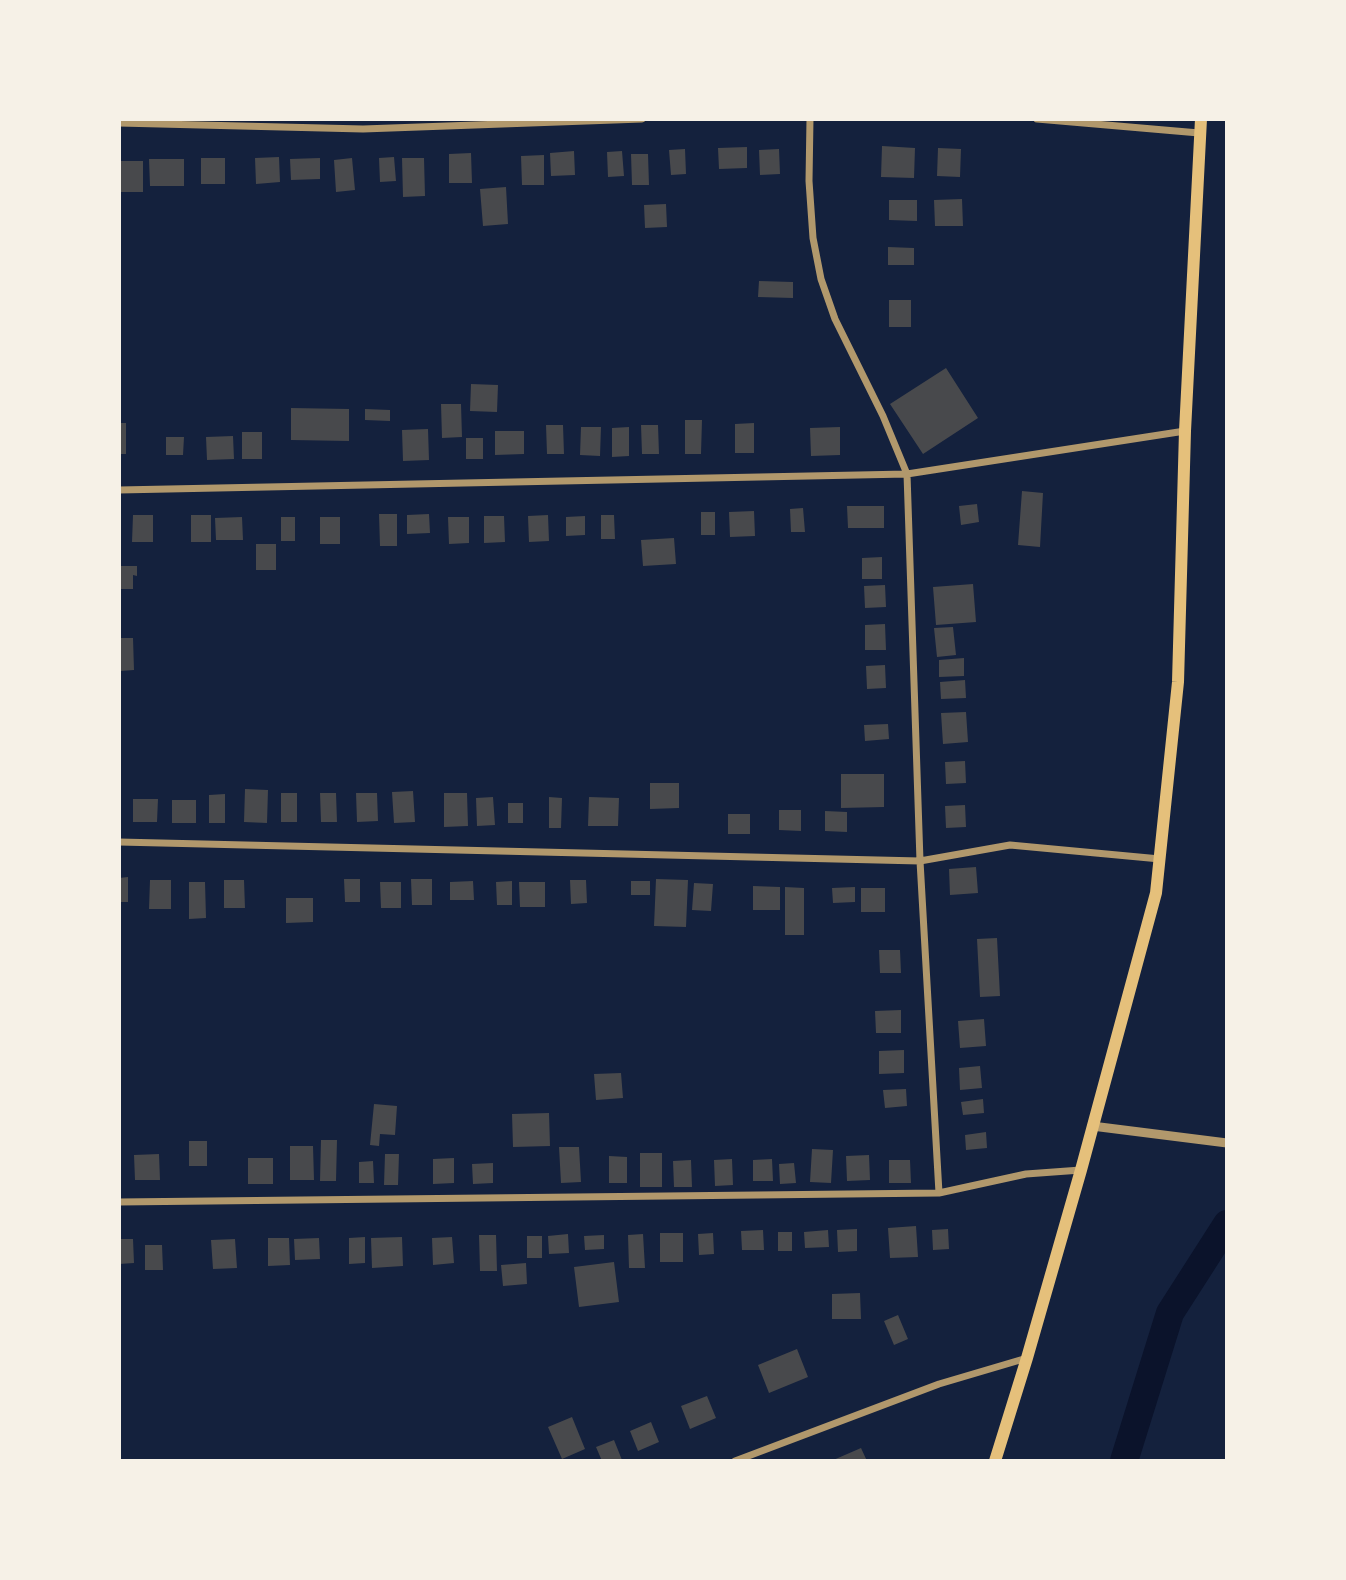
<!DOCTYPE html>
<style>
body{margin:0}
#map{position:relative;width:1346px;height:1580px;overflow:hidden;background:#14213d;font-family:"Exo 2",sans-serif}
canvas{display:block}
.frame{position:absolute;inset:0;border:121px solid #f6f1e7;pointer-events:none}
</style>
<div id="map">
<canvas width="1346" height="1580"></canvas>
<div class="frame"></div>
</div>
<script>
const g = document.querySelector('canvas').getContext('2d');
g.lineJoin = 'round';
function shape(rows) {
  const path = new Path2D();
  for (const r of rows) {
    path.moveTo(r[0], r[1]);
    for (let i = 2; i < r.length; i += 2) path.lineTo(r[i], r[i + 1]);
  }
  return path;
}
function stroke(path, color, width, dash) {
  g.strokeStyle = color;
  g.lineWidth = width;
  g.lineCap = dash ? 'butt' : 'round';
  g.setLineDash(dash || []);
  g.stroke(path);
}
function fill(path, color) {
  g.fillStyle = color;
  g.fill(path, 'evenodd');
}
const river = shape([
 [1124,1461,1170,1313,1227,1224]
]);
const building = shape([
 [882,146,915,148,914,178,881,177],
 [747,147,747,168,719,169,718,148],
 [938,148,961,149,960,177,937,176],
 [685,149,686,174,671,175,669,150],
 [779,149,780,174,760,175,759,150],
 [574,151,575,175,551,176,550,153],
 [622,151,624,176,608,177,607,152],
 [471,153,472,183,449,183,449,154],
 [631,154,648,154,649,185,632,185],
 [544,155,544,185,522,185,521,156],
 [279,157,280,182,256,184,255,158],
 [394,157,396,181,380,182,379,158],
 [201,158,225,158,225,184,201,184],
 [320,158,320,179,291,180,290,159],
 [352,158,355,190,336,192,334,160],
 [402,158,424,158,425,196,403,197],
 [149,159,184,159,184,186,150,186],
 [119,161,143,161,143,192,119,192],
 [506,187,508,224,483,226,480,189],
 [962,199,963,226,935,226,934,200],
 [889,200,917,200,917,221,889,220],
 [666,204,667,227,645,228,644,205],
 [888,247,914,248,914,265,888,265],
 [759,281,793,282,793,298,758,297],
 [889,300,911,300,911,327,889,327],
 [946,368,978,418,923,454,890,404],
 [471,384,498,385,497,412,470,411],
 [441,404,461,404,462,437,442,438],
 [291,408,349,409,349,441,291,440],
 [365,409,390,410,390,421,365,420],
 [685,420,702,420,701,454,685,454],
 [119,423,126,423,126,454,119,454],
 [754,423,754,453,735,453,735,424],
 [546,425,563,425,564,454,547,454],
 [641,425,658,425,659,454,642,454],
 [581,427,601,427,600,456,580,455],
 [629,427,629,456,612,457,612,428],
 [840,427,840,455,811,456,810,428],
 [428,429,429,460,403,461,402,430],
 [495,431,524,431,524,454,495,455],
 [242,432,262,432,262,459,242,459],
 [233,436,234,459,207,460,206,437],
 [166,437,184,437,183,455,166,455],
 [466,438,483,438,483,459,466,459],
 [1022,491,1043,493,1040,547,1018,545],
 [977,504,979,522,961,525,959,506],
 [847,506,884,506,884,528,848,528],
 [803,508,805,532,791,532,790,509],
 [754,511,755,536,730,537,729,512],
 [701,512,715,512,715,535,701,535],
 [379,514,397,514,397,546,380,546],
 [429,514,430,533,407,534,407,515],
 [133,515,153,515,153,542,132,542],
 [191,515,211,515,211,542,191,542],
 [548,515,549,541,529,542,528,516],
 [601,515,614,515,615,539,601,539],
 [484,516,504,516,505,542,484,543],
 [585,516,585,535,566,536,566,517],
 [242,517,243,540,216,540,215,518],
 [281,517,295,517,295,541,281,541],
 [320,517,340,517,340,544,320,544],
 [448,517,469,517,469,543,449,544],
 [674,538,676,564,643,566,641,540],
 [256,544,276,544,276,570,256,570],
 [882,557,882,579,862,579,862,558],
 [119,566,137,566,137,576,133,575,133,589,119,589],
 [973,584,976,622,936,625,933,587],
 [885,585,886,607,865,608,864,586],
 [885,624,886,650,865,650,865,625],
 [953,627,956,655,937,657,934,628],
 [119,638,133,638,134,670,120,671],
 [964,658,964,676,939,677,939,660],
 [885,665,886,688,867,689,866,666],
 [965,680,966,698,941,699,940,682],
 [966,712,968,742,943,744,941,713],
 [888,724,889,739,865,741,864,725],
 [965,761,966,783,946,784,945,762],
 [841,774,884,774,884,807,841,808],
 [650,783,679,783,679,808,650,809],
 [245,789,268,790,267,823,244,822],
 [413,791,415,822,394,823,392,792],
 [281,793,297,793,297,822,281,822],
 [320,793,336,793,337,822,321,822],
 [356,793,377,793,378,821,357,822],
 [444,793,467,793,468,826,444,827],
 [225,794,225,823,209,823,209,795],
 [493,797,495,825,477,826,476,798],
 [549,797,562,798,561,828,549,828],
 [589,797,619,798,618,826,588,826],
 [133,799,158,799,157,822,133,822],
 [172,800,196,800,196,823,172,823],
 [508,803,523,803,523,823,508,823],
 [965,805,966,827,946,828,945,806],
 [779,810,801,810,801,831,779,830],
 [825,811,847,812,847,832,825,831],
 [728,814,750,814,750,834,728,834],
 [976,867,978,893,950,895,949,869],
 [128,877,128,902,119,902,119,878],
 [344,879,360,879,360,902,345,902],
 [411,879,432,879,432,905,412,905],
 [656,879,688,880,686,927,654,926],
 [150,880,171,880,171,909,149,909],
 [224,880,244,880,245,908,224,908],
 [570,880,586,880,587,903,571,904],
 [473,881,474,900,450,900,450,882],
 [512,881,512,905,497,905,496,882],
 [631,881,650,881,650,895,631,895],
 [189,882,205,882,206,918,189,919],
 [380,882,401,882,401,908,381,908],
 [519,882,545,882,545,907,520,907],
 [694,883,713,884,711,911,692,910],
 [753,886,780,887,780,910,753,910],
 [785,887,804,888,804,935,785,935],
 [855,887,855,902,833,903,832,888],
 [861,888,885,888,885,912,861,912],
 [286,898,313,898,313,922,286,923],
 [997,938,1000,996,980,997,977,939],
 [879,950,900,950,901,973,880,973],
 [901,1010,901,1033,876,1033,875,1011],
 [984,1019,986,1046,960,1048,958,1021],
 [904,1050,904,1073,879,1074,879,1051],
 [980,1066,982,1088,960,1090,959,1068],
 [621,1073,623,1098,596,1100,594,1074],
 [906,1089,907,1106,885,1108,883,1090],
 [983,1099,984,1113,963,1115,961,1102],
 [374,1104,397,1106,395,1135,380,1134,379,1146,370,1145],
 [549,1113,550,1146,513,1147,512,1114],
 [986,1132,987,1148,966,1150,965,1135],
 [321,1140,337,1140,336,1181,320,1181],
 [189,1141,207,1141,207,1166,189,1166],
 [290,1146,313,1146,314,1180,290,1180],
 [559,1147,579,1147,581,1182,561,1183],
 [812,1149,833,1150,831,1183,810,1182],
 [640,1153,662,1153,662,1187,640,1187],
 [159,1154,160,1180,135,1180,134,1155],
 [385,1154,399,1154,398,1185,384,1185],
 [869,1155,870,1180,847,1181,846,1156],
 [609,1156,627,1157,627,1183,609,1183],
 [248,1158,273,1158,273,1184,248,1184],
 [454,1158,454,1183,433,1184,433,1159],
 [732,1159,733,1185,715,1186,714,1160],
 [772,1159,773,1181,753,1181,753,1160],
 [691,1160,692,1187,674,1187,673,1161],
 [889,1160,910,1160,911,1183,889,1183],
 [373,1161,374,1183,359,1183,359,1162],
 [493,1163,493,1183,473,1184,472,1164],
 [794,1163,796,1183,780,1184,779,1164],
 [916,1226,918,1257,890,1258,888,1228],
 [857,1229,857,1251,838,1252,837,1230],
 [948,1229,949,1249,933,1250,932,1230],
 [763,1230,764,1250,742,1250,741,1231],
 [828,1230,829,1247,805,1248,804,1232],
 [778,1232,792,1232,792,1251,778,1251],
 [660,1233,683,1233,683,1262,660,1262],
 [713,1233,714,1254,699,1255,698,1234],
 [568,1234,569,1253,549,1254,548,1236],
 [643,1234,645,1268,629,1268,628,1235],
 [479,1235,496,1235,497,1271,480,1271],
 [604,1235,604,1249,585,1250,584,1236],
 [527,1236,542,1236,542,1258,527,1258],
 [365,1237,365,1263,349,1264,349,1238],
 [402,1237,403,1266,372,1268,371,1238],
 [452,1237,454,1263,433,1265,432,1238],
 [268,1238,289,1238,290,1265,268,1266],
 [319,1238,320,1259,295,1260,294,1239],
 [119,1239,133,1239,134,1263,119,1264],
 [235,1239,237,1268,213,1269,211,1240],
 [145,1245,162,1245,163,1270,145,1270],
 [614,1262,619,1302,579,1307,574,1267],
 [526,1263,527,1284,503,1286,501,1265],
 [860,1293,861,1319,832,1319,832,1294],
 [898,1315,908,1339,894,1345,884,1321],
 [797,1349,808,1377,769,1393,758,1365],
 [707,1396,716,1418,690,1429,681,1406],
 [572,1417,585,1449,562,1459,548,1427],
 [651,1422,659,1442,638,1451,630,1431],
 [614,1440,622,1460,602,1461,596,1447],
 [861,1448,867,1461,831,1461]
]);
const minor = shape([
 [810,119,809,181,813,238,821,279,835,319,883,416,907,474,920,861,939,1193],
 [1037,119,1199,133],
 [119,123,363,129,642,119],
 [119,490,907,474,1185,431],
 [119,842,920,861,1010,845,1160,859],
 [119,1202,939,1193,1026,1174,1081,1170],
 [735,1461,939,1384,1027,1358]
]);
const tertiary = shape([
 [1092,1126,1227,1143]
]);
const trunk = shape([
 [995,1461,1027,1358,1081,1170,1156,893,1178,682,1185,431,1201,119]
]);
stroke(river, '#0b132b', 28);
fill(building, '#48494c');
stroke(minor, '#b1986c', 7);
stroke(tertiary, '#b1986c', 9);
stroke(trunk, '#e5c07b', 12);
</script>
